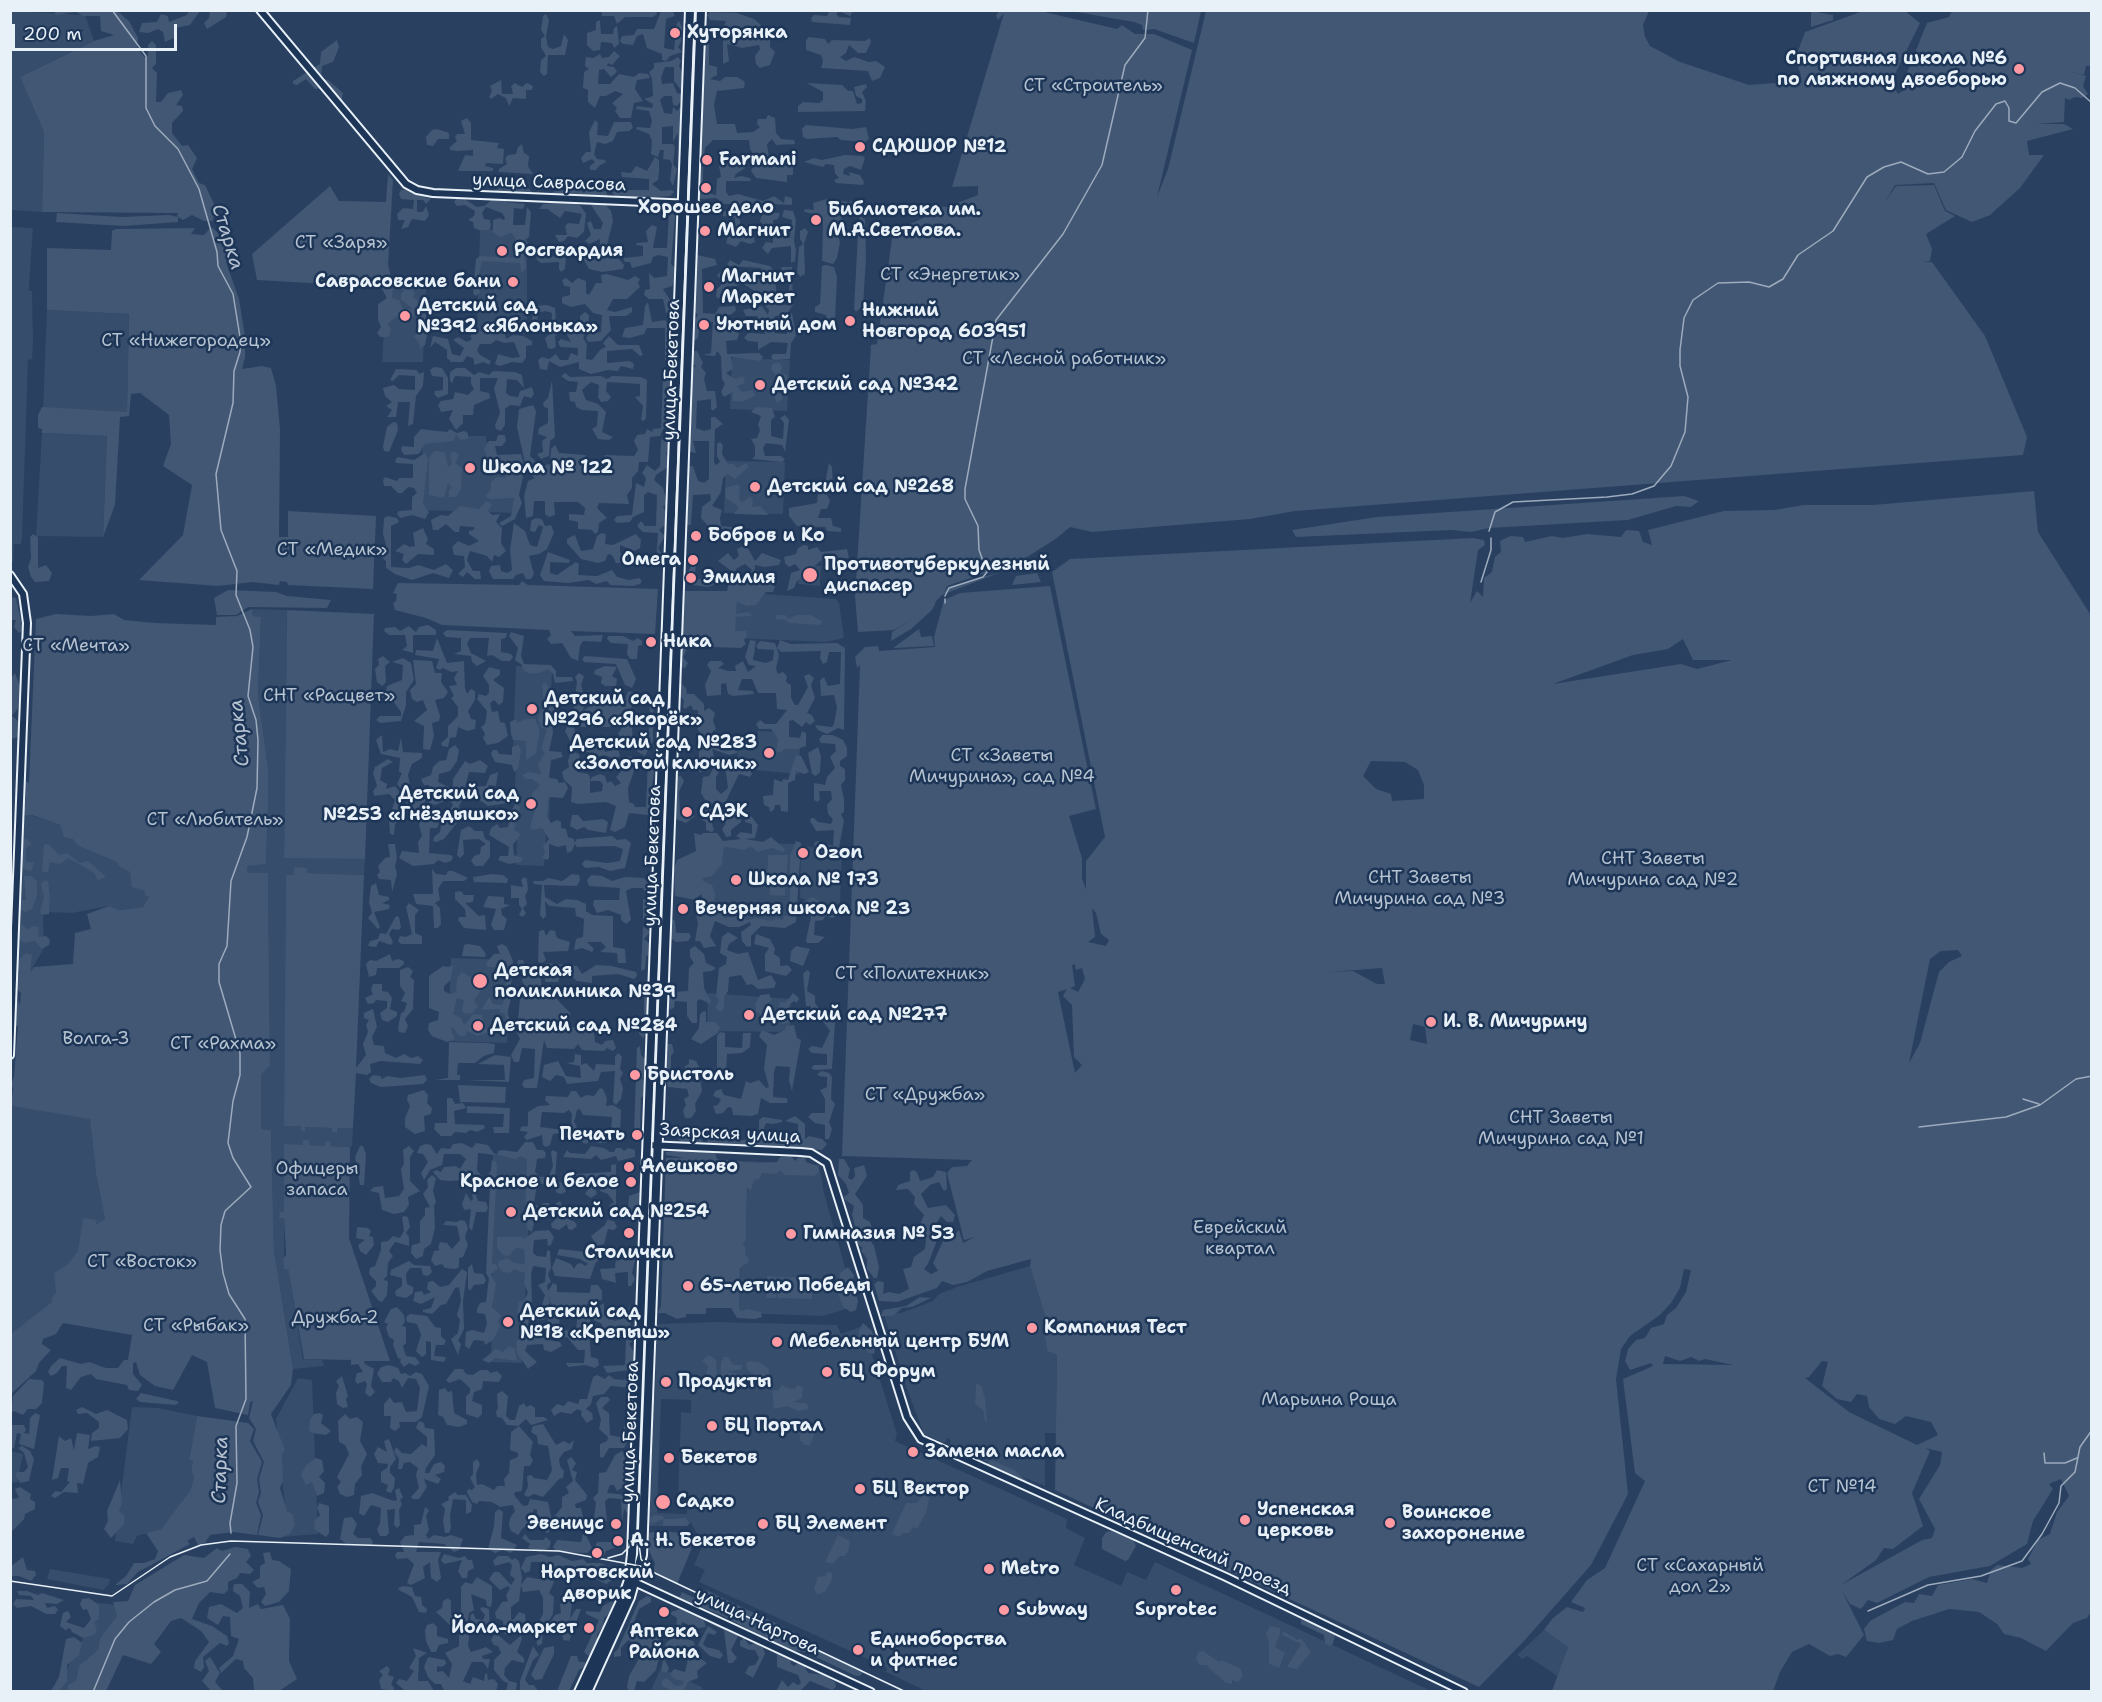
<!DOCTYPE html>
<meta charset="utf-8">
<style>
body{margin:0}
#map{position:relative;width:2102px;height:1702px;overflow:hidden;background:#294061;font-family:"Shantell Sans",sans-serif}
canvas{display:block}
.frame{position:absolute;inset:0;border:12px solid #e8f1f8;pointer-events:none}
.scale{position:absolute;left:12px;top:24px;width:165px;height:27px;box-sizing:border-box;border:3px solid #e8f1f8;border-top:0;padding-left:8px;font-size:18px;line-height:21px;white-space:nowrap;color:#e8f1f8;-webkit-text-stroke:4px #1d3557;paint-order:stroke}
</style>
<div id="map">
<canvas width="2102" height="1702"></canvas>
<div class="frame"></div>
<div class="scale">200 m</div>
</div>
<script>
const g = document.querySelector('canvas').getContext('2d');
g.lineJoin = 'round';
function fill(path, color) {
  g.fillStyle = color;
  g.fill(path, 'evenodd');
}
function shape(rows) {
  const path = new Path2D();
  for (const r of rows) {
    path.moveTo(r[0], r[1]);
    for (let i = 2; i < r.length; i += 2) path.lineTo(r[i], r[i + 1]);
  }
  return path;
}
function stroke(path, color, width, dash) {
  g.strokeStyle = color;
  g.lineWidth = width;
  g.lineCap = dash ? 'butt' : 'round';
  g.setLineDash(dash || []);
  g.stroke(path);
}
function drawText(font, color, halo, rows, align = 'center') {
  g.font = font + ' "Shantell Sans",sans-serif';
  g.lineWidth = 5;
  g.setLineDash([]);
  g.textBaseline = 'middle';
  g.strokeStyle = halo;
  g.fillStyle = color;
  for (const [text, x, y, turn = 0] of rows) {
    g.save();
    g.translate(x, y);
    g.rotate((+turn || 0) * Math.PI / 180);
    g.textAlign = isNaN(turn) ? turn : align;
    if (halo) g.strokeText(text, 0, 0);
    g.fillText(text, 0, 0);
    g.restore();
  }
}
const built = shape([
 [11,11,85,15,94,41,20,77,44,132,42,212,11,210],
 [11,227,33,228,29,285,29,291,32,291,33,343,32,359,28,360,22,538,21,544,14,544,13,562,11,562],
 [480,229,527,231,527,334,477,332],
 [387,281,420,281,426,287,423,362,382,362],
 [47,310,129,314,127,413,43,409],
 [732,358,790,360,787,411,730,409],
 [42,433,107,436,103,537,36,536],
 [423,436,486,436,486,442,491,442,492,456,518,457,516,513,420,510],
 [726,461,785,462,783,514,724,513],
 [800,565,821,566,820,586,798,584],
 [737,592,836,599,839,603,844,638,826,642,734,638],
 [252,609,287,610,284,857,365,859,364,875,307,873,294,868,294,875,286,875,285,1126,301,1126,305,1131,305,1127,333,1128,337,1132,337,1128,353,1128,352,1147,330,1146,329,1141,326,1141,326,1146,308,1145,303,1141,302,1145,284,1145,284,1212,280,1218,284,1218,284,1269,288,1268,303,1359,322,1360,324,1366,293,1369,274,1250,271,1130,261,1129,261,1073,270,1066,268,873,247,874,247,864,266,864,268,806,268,768,258,695,261,618,253,616],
 [516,666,552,667,548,777,550,777,549,831,546,832,544,866,516,865,517,837,512,836,517,749,513,749],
 [758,731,783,732,783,744,800,744,799,774,755,770,737,772,738,741,757,741],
 [31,815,60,825,157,883,143,907,120,910,108,906,72,913,43,912,44,948,22,986,17,986,22,816],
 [728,842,797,844,795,923,721,921,704,916,704,895,676,894],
 [801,846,842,850,840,904,825,906,800,898],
 [451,958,511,960,507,1043,448,1041],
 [708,993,791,999,790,1032,707,1031],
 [11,1106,90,1118,96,1174,105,1219,55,1303,11,1335],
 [493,1153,532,1155,522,1363,491,1362,493,1280,492,1270,489,1270],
 [748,1161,819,1165,824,1193,856,1306,823,1316,738,1313,742,1245,746,1240],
 [1030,1266,1045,1316,1042,1317,1047,1351,1057,1355,1056,1433,1045,1433,1045,1486,949,1446,951,1440,948,1438,944,1443,924,1434,907,1389,884,1315,901,1313,933,1301,939,1294,957,1287],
 [715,1322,837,1325,841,1334,863,1326,897,1434,895,1441,1067,1519,1066,1528,1085,1538,1074,1565,1121,1586,1127,1572,1146,1580,1155,1562,1431,1691,926,1691,886,1672,887,1668,872,1661,699,1582,705,1570,694,1565,703,1544,691,1523,686,1518,663,1519,663,1526,650,1526,648,1523,651,1398,655,1395,656,1336,653,1335,653,1328,658,1324],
 [661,1399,691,1400,691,1413,681,1412,678,1500,688,1501,687,1514,657,1513],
 [298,1378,312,1380,318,1534,282,1537,286,1516,276,1419],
 [132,1407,158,1408,197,1416,189,1460,193,1461,191,1470,194,1478,190,1492,161,1529,137,1536,133,1544,115,1541],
 [10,1451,23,1454,17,1483,11,1482],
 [50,1569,110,1579,109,1584,103,1590,47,1579],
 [96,1603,111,1604,121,1609,78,1691,55,1692,90,1625],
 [1544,1630,1568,1646,1559,1677,1527,1656,1523,1659,1517,1655],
 [661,1668,702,1687,703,1692,650,1692]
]);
const green = shape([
 [601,10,656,11,657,14,653,17,625,17,617,24,614,16,602,16],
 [1866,10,1905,11,1920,23,1891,82,1898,94,1909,86,1906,75,1927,23,1949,17,1952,11,2091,11,2091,66,2086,66,2084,75,2068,71,2086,76,2083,86,2088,94,2082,98,2075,97,2069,100,2065,98,2064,122,2036,124,2064,124,2073,129,2027,141,2029,155,2044,155,2020,188,1990,215,1972,222,1946,210,1934,183,1895,185,1885,202,1896,186,1934,185,1945,211,1955,216,1926,234,1932,249,1930,261,1923,262,1932,262,1985,336,2027,437,2023,455,1295,511,1250,519,1092,532,1070,527,1057,538,1010,568,982,574,947,586,944,593,948,587,1001,572,942,595,934,603,936,602,932,610,911,629,891,641,892,632,914,618,894,630,858,632,855,596,871,345,877,344,893,232,938,211,939,206,947,207,978,195,978,186,952,187,1004,13,998,20,996,16,999,11,1040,11,1117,29,1122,25,1135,34,1154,34,1192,50,1157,197,1168,169,1206,11,1649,11,1643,25,1645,37,1650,46,1680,62,1749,85,1787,82,1801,75,1795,59,1805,32],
 [54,11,117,11,129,21,138,38,137,47,144,57,148,56,148,45,152,41,156,45,156,64,152,68,157,73,156,102,161,102,168,93,181,90,183,95,176,105,182,106,183,111,172,123,172,133,182,146,188,145,197,158,192,169,199,183,205,185,215,206,213,221,204,221,192,215,183,220,177,216,178,213,42,212,44,132,20,77,94,41,114,35,101,31,100,16,83,16,76,12,56,15],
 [189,11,200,11,190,25,175,28,174,38,165,42,163,32,158,29,148,33,139,32,142,23,157,22,161,14,168,16,169,22,187,15],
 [210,11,227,11,226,17,207,29,204,23,209,18],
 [661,11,673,12,675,16,666,19,664,48,674,50,677,23,679,21,682,27,681,42,678,47,682,52,670,56,666,61,662,60,662,54,647,48,643,34,637,36,633,45,623,44,620,41,622,36,634,35,637,29,654,29],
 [811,11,853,11,850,16,839,11,836,14,839,17,851,18,850,25,812,22,811,18,814,15,827,16,829,12],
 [1071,11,1201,11,1194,43,1154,29,1143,30,1142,25,1134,22],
 [1811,11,1833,15,1833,20,1811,27],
 [710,12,737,13,754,19,770,33,770,47,775,52,770,65,760,68,756,64,755,56,760,49,759,45,742,48,727,44,729,61,723,64,723,28,726,21,710,20,707,15],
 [546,14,549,20,546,37,548,47,553,49,561,46,564,34,568,40,565,55,548,55,547,74,544,76,540,72,541,60,546,56,541,47,541,39,545,36,541,30,543,16],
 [600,20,601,34,613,34,614,28,617,26,619,44,614,48,612,43,601,42,600,50,593,51,587,45,587,33,596,30,596,22],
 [706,31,709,34,709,65,717,67,717,75,710,79,720,81,725,77,737,77,745,82,744,88,717,91,714,105,717,124,735,124,737,133,753,132,760,127,757,124,758,119,766,119,768,115,775,118,776,133,781,139,794,140,795,144,776,145,772,139,767,144,770,164,775,165,778,160,793,164,793,175,787,175,787,182,756,178,751,171,756,159,750,149,749,140,713,140,705,148,703,163,698,161,698,90,702,90,700,52,704,51,700,46,705,42],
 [809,37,825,39,828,44,832,40,865,41,870,38,871,42,866,53,858,53,849,45,846,53,840,57,846,61,854,57,869,62,876,61,885,67,880,78,872,81,868,71,821,68,823,61,821,55,806,50,806,40],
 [337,40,339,47,333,62,322,66,321,79,328,80,343,93,342,99,331,101,324,88,315,89,306,79,297,85,293,84,293,81,320,64,321,52],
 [614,51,620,56,612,65,608,63,607,66,614,67,617,72,611,77,604,69,599,70,598,84,610,84,619,74,634,77,639,73,648,74,650,78,637,80,635,89,643,101,634,103,631,118,620,118,615,111,617,108,612,103,623,94,615,91,606,96,600,96,595,108,588,102,588,90,583,88,584,72,589,69,585,66,586,57,593,58,600,54,602,58,609,57],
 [678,57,681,61,679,66,682,72,681,90,674,81,674,67,665,67,661,78,662,84,673,83,677,93,681,94,681,101,677,106,673,105,672,96,664,96,660,100,664,113,672,114,673,107,677,111,682,105,678,155,678,133,673,142,673,126,662,127,662,144,673,144,675,147,673,164,677,169,673,186,670,180,672,164,670,160,663,159,664,150,660,150,658,157,651,154,652,141,649,134,636,129,637,127,650,128,652,121,649,111,635,109,638,106,652,108,653,104,644,99,653,96,652,79,649,72,654,68,654,63,671,61],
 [501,80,502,94,513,94,511,86,515,83,522,87,527,83,533,86,532,90,526,90,526,99,513,98,509,106,506,98,498,94,491,99,489,97,492,91,490,86],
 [807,83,842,85,848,91,853,91,857,104,862,103,862,99,856,96,854,87,866,84,867,87,862,92,866,101,865,111,798,112,798,106,803,102,819,103,823,100,823,92],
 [467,118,471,123,471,140,499,143,497,148,504,149,503,164,486,163,485,166,493,168,493,171,458,171,465,155,473,156,473,150,457,151,450,150,450,147,457,141,455,137,457,134,465,134,461,121],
 [595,120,598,123,597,135,608,136,614,122,631,122,633,128,629,131,617,132,613,141,605,144,597,142,594,154,597,159,605,160,606,162,599,166,596,170,590,170,590,166,595,162,592,159,583,163,581,158,586,152,591,152,589,132],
 [806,125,852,129,866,127,869,139,865,142,841,140,837,137,807,139,803,137,802,129],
 [437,129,449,133,449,139,438,139,433,146,427,145,426,137,432,130],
 [522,144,524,153,529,156,528,166,533,174,499,172,499,169,507,164,505,158,508,155,516,154,518,147],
 [720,150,724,153,724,163,735,159,736,156,744,156,745,168,736,174,734,178,741,176,750,178,751,181,726,181,726,192,729,196,738,194,763,201,774,196,784,203,785,196,792,198,792,205,769,204,759,210,746,207,742,210,734,204,724,204,716,198,700,199,696,169,699,166,703,167,703,192,716,195,717,179,721,177,719,166,722,162,717,155],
 [845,155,863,156,865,158,861,170,850,166,844,169,843,174,850,176,849,172,860,175,864,182,863,185,836,183,834,180,839,178,835,173,834,165,826,164,823,167,804,162,814,158,822,160],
 [655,157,659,160,659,171,658,180,652,184,661,191,672,190,674,192,670,196,622,199,614,195,610,189,610,181,620,190,649,190,649,179,622,177,621,172,631,173,636,166,647,171],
 [388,174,393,180,388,265,391,277,399,279,400,282,393,287,392,298,399,300,403,309,413,309,401,300,401,294,405,289,404,284,408,279,422,280,426,285,424,289,415,284,412,289,415,294,413,297,419,301,425,295,427,335,425,345,420,349,419,342,414,337,423,326,417,316,396,317,387,324,391,328,389,337,380,337,377,333,381,327,378,320,378,304,387,298,381,287,257,280,252,254,330,186,339,201,386,202],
 [503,187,528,188,533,193,530,196,507,198,506,202,525,204,523,209,514,208,513,225,525,225,527,207,531,212,529,237,524,240,528,243,524,255,526,268,521,273,520,263,482,261,478,278,480,293,475,296,473,293,476,259,480,256,520,258,521,247,512,233,500,237,493,232,493,220,499,218,504,220,505,218,502,213,486,207,482,213,484,219,490,220,491,226,489,230,479,230,474,228,473,222,468,220,474,216,475,211,465,205,457,206,454,202,456,199,463,198,477,207,484,206,493,199,498,200,495,190],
 [408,189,411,193,431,199,426,204,423,200,417,200,417,212,423,212,426,206,429,215,425,221,412,219,408,227,401,229,405,220,398,220,397,214,403,208,413,209,414,200,401,199,399,194,401,190],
 [559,190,580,190,584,193,587,190,606,191,609,199,550,198,550,193],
 [827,199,849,202,856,200,860,204,856,210,845,205,833,209,835,214,841,214,842,224,837,234,840,242,837,258,833,264,822,261,823,223,815,214,804,212,805,209,814,210,813,203],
 [596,201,603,202,611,211,613,221,605,253,608,258,619,259,624,265,623,269,602,272,589,269,583,258,587,252,593,260,600,259,600,239,589,244,585,241,591,235,587,223,591,221,594,229,601,229,603,223,591,205],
 [565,202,580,205,586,214,584,232,577,238,568,236,564,241,559,242,555,235,567,235,565,226,568,223,579,224,582,214,565,211,560,218,547,209,539,209,543,204],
 [652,207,670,208,675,216,671,264,675,268,675,278,672,286,663,289,677,311,672,315,666,313,663,299,649,299,644,295,645,290,650,289,649,273,654,278,667,276,668,257,658,255,653,257,651,263,632,268,630,262,625,262,623,258,643,256,643,246,636,245,637,243,648,242,646,231,652,225,657,227,653,248,667,248,669,214,653,215],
 [729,210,739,217,742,231,754,237,755,242,750,244,741,241,736,247,726,243,728,236,720,231,735,229,735,218,723,216,723,212],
 [784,210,793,211,796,220,794,241,796,250,795,261,791,263,791,246,772,248,768,254,762,248,766,242,773,243,773,236,760,221,763,212,780,213,778,219,773,220,773,224,777,228,779,237,790,238,792,220,782,217],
 [57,213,122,217,169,215,178,217,178,222,124,226,56,222],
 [859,216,865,219,866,258,863,306,856,312,854,309,858,233,861,230],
 [211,227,217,232,228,251,230,261,227,265,239,299,245,336,245,357,242,369,262,366,271,368,276,386,280,429,279,537,288,537,288,511,376,516,373,589,288,585,287,582,280,581,279,585,253,582,218,586,139,580,183,535,192,485,163,466,171,444,169,415,140,393,131,394,129,416,120,417,115,505,103,537,107,436,42,433,42,429,38,428,38,415,42,407,127,412,129,314,47,310,47,248,111,250,112,231,116,229,195,228,191,234,204,235],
 [805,228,808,232,804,244,805,274,800,277,797,272,799,247,803,244,800,239,800,231],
 [540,249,543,255,557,257,560,254,566,259,565,269,561,272,559,269,559,262,541,263,537,260,536,252],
 [697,255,715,259,717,265,702,269,703,313,715,314,719,307,735,306,736,310,732,314,724,316,721,320,732,323,732,330,739,333,737,340,726,341,727,354,759,353,763,357,760,361,731,357,733,369,726,373,735,379,743,376,745,383,737,386,742,392,752,390,756,395,742,402,732,401,733,392,724,397,721,392,725,384,722,379,721,356,717,351,715,356,703,355,711,353,713,322,700,321,698,338,694,341,692,337,694,320,698,315,694,311,694,291],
 [730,260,739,265,743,260,770,266,775,272,777,304,788,305,790,273,780,270,782,267,792,267,793,305,786,315,775,316,774,333,787,334,788,317,792,313,796,336,791,343,790,359,773,360,771,357,773,354,786,354,788,343,771,342,758,350,758,342,748,341,744,338,748,333,766,334,761,329,757,316,746,316,743,310,762,306,768,315,769,310,760,300,759,294,742,283,736,286,727,286,727,296,723,301,716,297,717,289,722,284,717,275,724,269,728,270,729,278,760,279,761,268,729,266,727,264],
 [826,265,834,267,837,277,835,320,826,329,826,315,815,312,815,307,820,304,822,266],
 [607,274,628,280,635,276,640,279,638,283,640,287,627,299,613,299,607,310,615,312,632,307,632,312,626,316,609,316,611,330,601,341,588,342,586,338,589,333,601,332,602,315,593,313,585,304,571,307,562,303,562,297,570,295,570,287,564,286,562,280,566,278,572,283,578,278,586,281,586,293,589,295,596,283,602,283,601,275],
 [648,302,652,322,665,320,671,328,672,352,665,361,665,328,647,328,644,334,630,338,622,337,625,328,643,325,645,306],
 [547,305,555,308,556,322,561,323,561,332,555,336,556,347,552,349,548,348,545,338,551,333,552,313,545,311,538,313,537,324,531,323,535,306],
 [585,312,589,315,588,329,583,338,587,344,586,359,592,360,601,349,606,347,603,343,609,336,618,345,639,345,643,355,640,356,632,349,607,351,607,363,630,361,634,364,633,369,621,366,618,371,608,370,591,374,579,369,579,362,560,367,549,361,547,370,540,369,538,360,542,357,549,359,556,354,560,360,568,360,571,353,578,356,578,348,560,347,558,342,561,339,571,342,567,335,569,323,580,325,580,316],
 [475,331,505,334,506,339,513,335,523,336,532,341,532,345,526,346,526,358,522,363,512,362,500,366,495,364,498,354,512,358,520,357,514,342,504,343,496,340,491,344,480,344,477,350,480,355,491,361,489,365,484,362,474,365,474,359,467,356,463,362,451,362,447,358,447,350,435,342,430,348,433,336,448,339,452,354,460,356,464,348,453,340,458,337,467,342,472,339,470,336],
 [694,351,697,351,703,363,701,367,706,373,704,379,707,391,715,391,717,407,713,411,711,409,711,399,697,401,696,428,704,431,711,429,711,417,715,417,723,424,715,429,714,462,716,465,720,462,717,456,717,444,720,442,723,445,722,454,728,464,734,464,737,468,746,463,749,467,735,479,728,474,723,478,721,492,712,506,722,510,720,518,721,526,743,528,745,531,741,534,708,526,701,518,702,507,711,500,710,494,693,495,691,525,687,525,685,519,688,491,685,481,685,467,693,466,698,481,704,483,709,479,709,441,693,441,696,453,686,451,691,411,687,401,692,398,688,386,692,380,691,370,696,366,691,362,692,356,689,352],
 [779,362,782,367,781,373,787,375,787,381,785,387,779,389,783,399,777,403,774,396,778,390,777,377,771,369,772,364],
 [434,367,442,368,448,378,448,394,438,398,434,394,435,391,443,390,443,377,432,376,430,370],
 [456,368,465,368,474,375,479,372,489,375,493,371,515,372,522,375,524,388,517,380,507,379,506,393,510,396,518,397,520,391,532,387,534,394,531,398,524,396,520,406,510,405,505,409,505,425,501,431,496,429,495,425,500,413,494,388,498,378,480,378,480,391,489,393,490,398,474,405,473,415,463,415,463,423,456,430,449,419,453,410,441,412,438,405,441,401,453,399,455,392,468,395,474,389,471,384,471,377,455,376,452,383,450,381,450,372],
 [396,369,417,370,419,374,424,372,423,386,416,396,413,424,408,426,410,402,398,402,396,417,387,417,392,410,386,406,392,402,385,396,383,388,394,385,399,389,415,390,415,376,399,375,393,381,390,380],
 [565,373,570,377,601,376,607,379,612,376,641,377,647,380,646,418,644,421,641,420,643,406,635,397,640,396,640,384,607,382,606,391,611,397,608,401,601,402,598,397,599,385,591,382,582,390,586,400,598,404,606,412,602,432,613,437,609,440,598,439,592,429,597,426,598,411,582,410,576,407,575,402,570,401,569,392,576,392,578,382,568,381,561,376],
 [663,379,668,379,672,383,669,415,664,415,670,425,663,429,660,436,650,437,648,462,639,462,638,471,632,478,632,488,627,495,629,504,599,503,597,508,607,518,599,523,598,532,595,534,592,530,578,529,578,522,569,520,569,514,584,515,585,508,578,502,554,502,555,515,549,517,545,514,545,501,534,501,533,516,526,518,524,496,528,481,535,478,527,472,517,427,519,409,533,405,536,411,530,456,541,466,550,464,551,449,555,445,559,453,585,455,595,466,602,463,605,455,634,456,638,450,634,441,637,435,645,434,647,429,652,432,653,429,661,428],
 [552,380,555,437,550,441,549,456,541,459,537,454,543,452,542,441,547,437,538,434,539,428,548,423,548,408,544,407,543,403,548,398],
 [756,407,772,408,775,417,771,420,771,436,783,439,784,423,780,418,785,415,789,420,785,452,782,445,766,443,763,448,765,456,781,456,785,459,782,462,752,459,755,456,755,446,751,439,757,438,760,430,758,425,761,416,751,412],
 [393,422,397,423,398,430,389,452,384,451,383,446,387,427],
 [421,429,447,432,450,429,457,433,464,431,468,433,468,439,461,440,456,435,453,441,425,444,419,454,404,455,401,450,402,446,414,447,414,437],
 [498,435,505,435,506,441,502,446,495,446,497,455,521,454,525,468,519,495,522,503,515,519,502,526,499,523,511,516,514,498,490,499,485,496,491,490,491,482,497,477,505,478,507,474,500,465,489,464,484,449,489,441,496,441],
 [666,436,670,440,666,454,671,465,656,475,654,480,663,488,667,503,663,507,666,512,665,525,659,530,665,536,658,548,662,555,662,563,658,565,656,562,658,533,643,532,637,526,641,521,645,526,656,526,657,495,648,492,644,495,644,512,633,517,630,522,617,523,614,520,617,516,632,515,636,483,644,487,646,478,642,473,647,465,655,471,660,466,661,440],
 [434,451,445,452,448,467,452,464,450,454,454,451,459,455,455,463,462,468,461,489,456,497,449,497,449,490,452,487,448,483,444,498,429,495,429,458],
 [425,453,428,459,423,504,429,512,425,519,412,515,400,518,397,514,399,511,412,510,412,497,417,493,414,488,408,487,402,493,398,493,391,486,384,486,383,480,385,477,397,481,399,478,413,478,413,464,396,463,395,460,398,457,414,460],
 [829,463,832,467,833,491,827,494,830,501,827,509,821,509,818,518,831,518,833,526,841,528,841,532,827,531,825,527,797,526,789,516,789,508,817,503,818,492,824,489],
 [738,484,740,487,739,500,743,502,750,496,753,500,752,507,760,506,769,515,734,514,739,507,726,498,725,488],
 [2034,491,2038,532,2092,617,2092,1610,2087,1618,2073,1623,2046,1651,2021,1638,2004,1634,1997,1624,1979,1612,1949,1609,1912,1621,1897,1629,1893,1640,1879,1643,1867,1641,1864,1629,1870,1621,1905,1602,1914,1603,1919,1594,1932,1596,1938,1585,1972,1579,1987,1583,1991,1570,1997,1565,2022,1568,2031,1564,2028,1559,2038,1540,2050,1534,2057,1512,2069,1496,2061,1479,2049,1484,2053,1489,2033,1521,2027,1544,1990,1566,1929,1577,1877,1603,1868,1600,1861,1609,1850,1604,1842,1591,1864,1635,1846,1657,1838,1654,1830,1656,1809,1644,1792,1652,1780,1672,1773,1691,1552,1691,1568,1647,1544,1630,1552,1619,1567,1607,1583,1612,1585,1608,1571,1602,1587,1580,1605,1568,1645,1481,1635,1473,1623,1379,1653,1366,1651,1363,1630,1370,1625,1361,1628,1349,1636,1340,1645,1338,1651,1328,1664,1324,1667,1315,1676,1308,1686,1292,1691,1270,1684,1269,1680,1288,1671,1303,1660,1315,1630,1336,1621,1349,1616,1379,1628,1494,1591,1565,1524,1641,1479,1687,1055,1490,1057,1355,1047,1351,1042,1317,1045,1316,1030,1266,1031,1259,987,1271,967,1282,953,1285,942,1281,937,1288,897,1302,879,1301,874,1284,878,1281,884,1282,883,1294,889,1292,899,1294,909,1289,903,1269,911,1267,914,1257,925,1249,926,1240,920,1224,924,1215,914,1204,915,1197,908,1189,896,1190,898,1185,910,1181,910,1172,913,1170,917,1172,920,1181,933,1177,937,1170,946,1172,947,1189,944,1191,939,1182,930,1185,921,1194,928,1208,946,1205,955,1215,953,1222,947,1222,941,1216,936,1224,939,1229,935,1237,936,1243,928,1264,924,1269,931,1274,938,1271,933,1263,943,1241,947,1242,959,1230,963,1243,975,1237,964,1240,947,1173,952,1167,967,1166,972,1160,842,1156,860,665,857,668,855,657,865,647,878,646,879,651,935,647,934,637,944,600,960,593,1050,586,1096,809,1069,816,1082,858,1082,878,1086,890,1086,861,1105,837,1052,572,1070,559,1473,538,1484,540,1485,545,1478,550,1470,603,1477,591,1483,597,1484,578,1492,572,1495,557,1501,552,1500,541,1510,536,1523,537,1525,542,1552,536,1563,538,1587,534,1621,537,1626,530,1639,531,1643,542,1652,545,1648,530,1724,511,1774,510,1804,505,1873,505],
 [1683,639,1693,660,1732,660,1697,669,1681,664,1553,684,1633,655,1668,649],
 [1371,761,1405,762,1418,770,1424,785,1424,799,1392,801,1391,794,1376,789,1363,776],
 [1092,908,1096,913,1101,934,1109,940,1106,946,1088,942,1095,937],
 [1958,950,1962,956,1949,962,1939,972,1920,1043,1909,1063,1930,959,1941,951],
 [1075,964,1076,970,1082,968,1085,979,1078,992,1070,988,1075,986,1072,965],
 [1382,968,1385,984,1377,984,1353,971,1329,972],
 [1067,989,1063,996,1072,1005,1074,1057,1082,1065,1075,1073,1058,992],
 [1413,1024,1425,1027,1427,1044,1410,1040],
 [1665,1356,1680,1361,1691,1357,1699,1361,1705,1359,1733,1365,1663,1364],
 [1822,1361,1828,1362,1822,1386,1837,1399,1851,1402,1857,1394,1867,1396,1869,1407,1879,1419,1895,1424,1906,1416,1931,1422,1938,1435,1917,1445,1849,1412,1805,1378,1809,1377],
 [1925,1448,1942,1452,1940,1465,1919,1499,1935,1529,1932,1538,1922,1540,1841,1585,1876,1560,1884,1548,1893,1549,1923,1526,1912,1493,1930,1451],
 [1684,496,1699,501,1691,507,1676,506,1628,520,1489,528,1471,532,1451,530,1296,537,1292,530,1377,517],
 [486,501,492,504,488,511,492,515,500,514,496,522,502,528,501,543,506,551,499,557,494,555,492,562,487,556,470,551,467,560,473,571,480,571,481,579,475,579,467,572,463,577,458,574,465,567,464,556,454,555,452,547,458,541,469,546,479,541,469,534,469,531,474,530,474,527,460,526,459,532,455,532,446,524,438,530,433,530,431,520,441,515,448,516,460,506,479,509],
 [388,516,397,518,399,522,391,526,391,567,409,568,418,565,434,570,446,564,453,570,449,578,433,573,412,580,395,574,386,568,386,561,380,556,379,551,386,545,383,534,384,518],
 [535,518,542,519,545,526,551,525,554,533,547,549,539,554,529,556,534,574,531,579,526,579,523,573,516,575,513,579,493,579,489,571,491,566,500,565,501,571,507,573,512,570,510,550,514,523,525,531,530,545,537,547,543,527,539,525,535,532,530,531,531,521],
 [423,528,428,539,426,544,434,549,434,555,418,554,406,564,402,560,404,554,395,551,404,544,410,547,415,546,413,533],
 [601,533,606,534,605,544,613,545,636,534,641,540,640,548,634,551,620,545,620,553,633,554,636,558,633,563,616,563,612,555,608,554,605,561,598,563,581,559,567,543,567,539,575,535,581,551,593,549,597,536],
 [33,534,38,537,38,568,46,565,52,573,49,581,35,582,31,577,28,567,31,558,30,537],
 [746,545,755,561,762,553,781,560,779,565,765,567,755,565,754,573,759,583,772,583,775,587,773,592,766,592,756,605,747,606,737,602,736,614,749,612,752,616,736,617,735,631,746,631,747,636,744,640,746,644,741,648,712,647,711,637,682,635,680,632,683,591,727,591,729,582,734,578,743,582,752,570,745,564,737,568,734,573,718,561,728,553,734,560,739,556,737,549],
 [804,545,808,546,808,550,817,547,821,552,847,549,849,558,824,558,797,581,794,588,787,591,791,573,800,570,795,564,789,567,785,563,784,557,796,554,798,548],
 [548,552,570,560,569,563,550,562,550,573,557,575,576,562,579,564,578,575,597,576,612,570,617,577,629,580,639,578,642,581,640,584,633,586,610,585,607,581,596,584,589,580,568,583,544,581,540,575],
 [692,564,696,565,695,573,698,579,719,579,721,582,708,587,693,585,687,574],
 [1037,573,1041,582,1012,585,1016,576],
 [522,581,528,585,658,589,655,634,571,631,575,636,603,635,601,642,583,641,580,646,578,661,571,658,562,643,551,644,547,639,551,635,549,630,442,625,426,618,395,610,393,603,396,601,397,594,393,593,398,583,519,585],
 [228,590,276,592,287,596,331,600,327,608,248,607,236,615,217,615,214,598],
 [11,597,16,598,23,630,19,633,14,627,16,620,11,620],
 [252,609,253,616,261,617,258,695,268,768,268,806,266,864,247,866,247,873,268,873,270,1066,261,1074,261,1129,271,1130,274,1250,293,1369,291,1385,271,1414,285,1450,282,1455,283,1481,280,1488,287,1511,293,1515,295,1524,290,1534,280,1538,258,1535,263,1515,258,1502,261,1493,259,1479,264,1462,253,1441,256,1429,249,1418,253,1401,250,1402,248,1415,215,1408,207,1362,192,1355,173,1390,155,1386,140,1375,136,1362,133,1363,133,1374,142,1385,138,1391,129,1390,127,1385,96,1379,91,1374,81,1377,71,1390,66,1388,67,1366,62,1366,57,1373,51,1376,48,1372,51,1366,60,1358,81,1364,89,1362,106,1368,118,1368,124,1360,128,1360,132,1335,63,1323,56,1334,43,1339,42,1344,51,1350,39,1363,36,1371,11,1394,11,1334,52,1302,52,1297,56,1293,54,1273,68,1264,78,1251,83,1218,97,1220,95,1225,105,1219,96,1174,90,1119,11,1106,13,1088,11,1084,14,1077,18,1026,12,1026,12,1007,18,1001,20,1005,21,993,16,988,20,971,16,963,26,953,32,955,30,972,34,967,73,964,75,933,91,929,87,914,109,906,120,910,143,907,149,897,145,895,145,891,132,887,130,872,119,866,117,862,77,845,73,839,64,837,60,825,32,815,22,816,26,798,25,781,29,783,36,619,56,614,91,616,114,614,124,620,155,623,216,625,216,617,237,616],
 [287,610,374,614,365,859,284,858],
 [775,615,785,615,789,619,796,615,810,615,822,621,821,625,790,623,784,619,777,620],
 [428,625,436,630,436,635,413,635,413,653,402,650,407,646,405,635,389,635,384,631,385,628,395,627,400,631,409,626,416,632,419,627],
 [919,629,921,637,932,636,934,646,893,648],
 [447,630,507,633,506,638,501,639,501,652,511,654,513,657,510,661,502,661,492,655,487,656,489,638,470,638,467,644,471,653,486,661,477,666,472,662,471,656,454,654,461,651,461,638,446,637,443,633],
 [511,632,524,636,521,656,524,664,551,665,556,671,556,677,572,677,573,681,555,683,553,674,548,669,539,673,529,674,523,670,522,665,515,660,518,648,509,636],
 [608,636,623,636,633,641,638,638,642,641,642,645,638,646,637,659,630,659,627,654,628,644,611,643,607,639],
 [437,638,447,663,464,661,465,688,467,694,471,689,475,691,475,700,468,711,471,719,476,720,475,729,467,731,458,727,456,737,450,738,448,747,442,746,441,743,448,737,448,726,458,716,458,707,451,698,454,696,449,686,457,685,454,678,458,671,451,672,443,668,440,670,436,668,439,659,415,655,416,650,433,651],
 [687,639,703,643,703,646,688,647,683,657,688,663,685,668,680,667,678,661,681,656,676,649,682,645,680,640],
 [750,640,756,641,753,660,766,663,773,660,774,650,758,649,756,646,760,641,775,643,779,655,776,669,778,674,783,672,787,676,786,682,791,685,791,698,795,705,798,705,808,687,804,676,809,674,814,678,811,685,815,698,807,713,812,715,815,721,810,725,806,722,802,727,793,720,789,721,789,737,800,738,802,731,806,733,806,746,798,749,785,749,780,753,776,751,778,739,771,729,759,729,756,724,760,720,765,724,776,724,787,710,777,709,776,693,758,693,752,679,742,679,738,690,753,691,754,694,733,696,728,694,726,683,721,684,721,695,707,696,705,685,711,671,707,665,710,661,721,661,724,664,718,668,728,671,736,671,735,666,743,661,748,672,756,666,749,665,745,657],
 [780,640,791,644,837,643,845,648,844,730,838,728,827,734,818,730,815,725,832,727,834,724,837,707,834,695,821,696,820,680,824,677,828,686,840,684,841,652,829,652,827,662,823,664,820,658,821,651,781,652,777,648],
 [383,656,390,662,385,666,386,682,382,686,377,682,375,669,379,665,378,659],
 [585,656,627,659,636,679,632,688,625,685,616,664,584,662,582,659],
 [403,658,411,663,414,680,406,692,406,705,401,721,380,723,376,720,380,716,401,716,401,712,390,697,377,698,376,694,386,691,387,686,402,680,403,665,392,662],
 [413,660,432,661,435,673,442,673,441,682,448,692,444,698,435,700,440,716,439,721,432,723,434,736,430,750,423,749,424,726,414,721,427,710,423,700,417,702,412,699,410,690,416,684],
 [605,666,617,667,612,676,617,679,616,686,605,686,601,683,602,677,594,674,595,670],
 [489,667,500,670,500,675,493,680,504,688,503,702,499,705,494,700,490,703,492,712,498,711,500,722,505,723,508,736,498,743,487,745,483,738,485,734,481,727,485,724,487,711,477,699,479,694,486,696,489,693,489,685,483,676],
 [15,673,20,686,18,708,12,716,18,721,19,736,13,739,10,737,10,679],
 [579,673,584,676,581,685,586,703,582,711,594,704,609,701,615,692,622,707,626,707,625,700,628,691,636,693,639,700,631,707,633,745,622,750,617,747,620,737,618,733,624,725,621,715,610,727,580,727,579,724,574,727,577,739,575,743,570,741,565,731,572,717,577,682,575,677],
 [678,681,686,688,687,694,694,694,704,704,704,711,709,708,715,713,713,721,716,729,712,732,711,741,707,742,698,730,698,710,693,710,691,705,685,709,683,707,684,700,676,693],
 [545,682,553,694,555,712,551,716,553,733,549,751,561,752,563,757,551,760,549,778,557,779,559,783,565,782,568,788,563,798,549,797,547,817,551,823,557,820,561,822,561,828,566,829,568,837,574,839,574,843,577,839,612,836,617,840,626,839,631,843,625,868,610,871,599,867,585,868,582,864,585,860,607,863,620,861,623,849,614,846,577,847,575,844,572,851,567,853,566,845,558,847,549,844,549,858,547,860,542,858,545,852,543,846,549,839,542,828,532,830,530,827,535,810,532,794,540,785,532,779,525,779,522,775,528,772,541,774,538,764,545,753,541,749,547,729,541,728,538,718,544,705,542,685],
 [652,699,656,703,653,713,653,741,645,756,631,748,648,747,650,702],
 [516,719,517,723,525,719,535,719,540,730,536,753,526,760,526,741,513,740,511,734,510,722],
 [724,734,740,739,737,746,729,742,720,743,737,751,737,753,729,755,712,749,714,756,709,771,699,772,699,746,703,748,708,743,713,745,719,742,717,736],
 [382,735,383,752,390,749,398,751,401,738,403,752,422,753,422,758,412,764,408,775,410,785,401,789,397,784,402,773,399,772,400,758,381,754,376,740],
 [822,735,833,735,843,740,847,748,847,756,840,761,840,766,845,769,845,780,841,785,844,799,844,812,841,814,844,821,839,848,831,854,818,853,815,850,814,843,817,841,833,846,834,830,816,831,810,821,811,818,814,818,818,822,831,824,833,819,828,814,827,805,832,799,831,791,819,791,820,799,818,802,814,800,814,783,825,785,827,777,835,768,830,757,836,751,835,744,821,743,819,740],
 [587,739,598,747,603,747,605,752,618,749,620,756,616,759,604,755,593,758,589,752,581,752,579,750],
 [455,745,459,750,457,761,450,771,439,774,438,782,451,788,453,786,453,779,465,761,470,764,480,760,488,766,485,773,469,772,465,787,460,789,463,798,459,806,460,819,444,839,436,842,433,841,434,837,440,832,442,820,453,805,449,799,435,805,429,803,429,785,424,785,421,779,431,775,433,767,439,761,446,760,449,749],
 [518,745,521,750,518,769,514,772,512,765,495,762,491,754,493,750,497,750,499,754,512,755,512,747],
 [818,747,821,756,820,772,816,776,812,774,808,753],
 [571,751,579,754,581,764,577,772,588,774,590,777,590,793,602,791,603,784,600,781,590,781,592,777,600,774,605,776,607,783,611,781,615,786,621,783,616,777,623,769,621,762,627,756,633,757,631,762,634,771,628,788,629,802,634,804,635,807,646,807,648,761,649,758,654,762,651,767,654,772,650,798,653,808,648,815,629,813,625,827,615,832,610,830,616,806,606,802,578,804,571,802,572,787,564,780,562,772,569,767,568,761],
 [796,755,801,756,809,772,804,774,796,771,795,780,788,783,788,812,781,811,780,805,775,805,774,810,770,812,769,807,764,805,763,796,773,795,774,779,782,782,783,779,788,780],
 [388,759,393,762,382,768,380,780,387,784,386,789,395,786,400,792,402,806,397,813,400,819,395,824,394,835,390,834,389,819,395,800,389,794,374,796,373,791,377,786,373,773,375,767],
 [715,765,718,765,719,772,716,777,716,789,721,794,728,788,726,773,721,765,732,771,736,768,740,771,743,766,749,768,752,774,750,777,739,774,725,803,714,802,709,808,715,811,714,818,711,820,714,830,712,832,706,830,706,822,702,820,699,808,706,801,701,793,703,777,709,776],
 [498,772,496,786,489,785,485,793,489,795,499,792,509,798,508,803,488,806,468,792,472,787,486,786,490,775],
 [681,776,684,781,679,792,680,812,695,816,686,823,671,817,675,777],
 [415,791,421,791,426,800,420,809,412,811,407,808,406,800,407,795,413,796],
 [516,804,520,807,519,813,514,830,521,834,513,845,514,855,523,858,521,862,509,864,498,860,500,856,508,856,509,847,489,835,491,828,497,824,500,828,508,827,512,809],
 [727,804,730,804,729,816,741,818,741,822,731,830,731,836,726,837,722,829,726,823,722,820],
 [425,805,430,813,437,813,439,823,437,828,430,828,429,853,451,855,453,857,451,861,445,863,438,860,434,864,413,866,399,858,402,851,419,853,418,842,422,836,419,825],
 [572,815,578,815,583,821,603,819,608,822,606,833,588,830,584,827,577,830,570,826],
 [751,816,758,825,755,838,745,839,763,842,771,837,785,849,783,852,772,848,758,852,750,846,745,850,724,847,722,864,712,876,703,878,703,881,712,885,715,893,714,904,711,905,704,901,701,894,695,900,675,896,674,869,677,860,696,851,694,833,701,835,703,833,717,833,723,841,741,839,736,836,741,832,752,834,752,824,745,822,745,818],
 [469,826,475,831,483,831,485,839,490,841,490,857,483,866,475,866,471,861,474,856,480,854,481,847,486,844,479,839,463,840,464,854,460,858,457,855,461,830],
 [26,838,32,844,26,848,26,861,34,863,31,871,23,869,20,863,20,845],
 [796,841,801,843,796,922,785,928,761,926,751,936,751,946,747,947,742,941,741,932,751,925,750,922,739,927,729,927,715,921,710,936,716,946,704,948,700,941,695,941,698,923,696,915,703,904,707,905,706,913,723,912,725,918,740,916,747,920,755,918,772,921,776,918,783,920,784,916,790,916,790,856],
 [44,844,50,845,59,855,67,853,80,863,88,861,106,877,98,880,93,872,68,858,60,864,50,862,48,872,42,872],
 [388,844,395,844,397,858,395,866,397,874,392,892,391,880,379,879,377,875,380,872,378,866,385,858,390,857],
 [768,855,788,855,785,896,770,895,770,886,767,886],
 [294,867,307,868,307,873,364,875,356,1068,366,1055,363,1044,368,1032,366,1025,369,1020,364,1018,364,1013,373,1009,377,1027,372,1037,374,1045,384,1046,385,1053,396,1058,404,1054,411,1058,418,1056,423,1060,420,1064,381,1061,370,1064,371,1072,367,1075,356,1073,353,1128,337,1128,337,1133,332,1132,332,1128,305,1127,305,1132,301,1131,301,1126,284,1126,286,875,294,875],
 [432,869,436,874,446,875,448,871,453,871,468,878,464,881,443,881,438,889,440,900,435,903,440,908,441,924,438,928,434,928,433,906,416,904,413,894,433,894],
 [492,874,503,875,508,879,507,883,474,882,473,877],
 [572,874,579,875,580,880,577,886,544,885,545,897,557,904,566,899,577,900,586,904,586,911,592,915,613,916,613,947,625,949,626,963,618,963,617,953,600,952,606,947,601,942,587,942,594,949,592,952,582,948,574,950,576,939,583,937,584,919,576,916,575,908,549,906,545,901,546,916,543,919,540,915,542,885,534,884,533,881,543,881,548,878,562,881],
 [591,875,602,876,612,881,625,877,644,878,648,883,648,891,653,892,652,904,648,907,651,910,652,918,643,919,643,900,647,897,643,888,632,888,626,891,631,920,626,924,621,920,621,915,608,910,597,913,593,905,594,900,619,900,620,888,589,886,587,880],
 [24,876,31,876,37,881,37,896,32,909,26,912,19,910,18,905,22,900,26,900],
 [524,877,527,879,528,890,525,896,527,904,523,908,526,913,523,917,519,915,522,909,519,905,519,898,511,898,511,885,523,887,521,880],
 [45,880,48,881,50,897,49,914,42,915,40,912,44,897,41,884],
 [376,883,379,895,389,897,389,900,382,903,390,905,389,909,374,912,380,927,378,929,368,918,372,913,369,902,371,886],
 [461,891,464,895,474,895,473,902,465,903,479,916,485,915,486,930,464,928,458,920,459,917,466,917,465,909,455,899,455,892],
 [488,896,504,897,504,904,510,905,501,909,502,915,507,919,504,930,494,930,491,925,496,909,483,907],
 [812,897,822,902,824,910,831,908,841,909,838,916,832,918,825,916,823,920,815,921,814,935,825,937,818,943,807,943,806,940,811,917,803,902],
 [409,903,419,910,415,915,415,933,422,936,422,944,401,944,398,941,400,936,406,937,412,934,406,907],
 [396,916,399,917,401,927,399,930,392,929,389,934,393,942,391,945,379,941,376,947,368,946,370,941,378,939,380,933,386,934],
 [671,919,675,921,676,933,689,933,691,937,688,941,676,942,667,935,666,923],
 [23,925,27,930,33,926,39,927,38,937,46,936,50,940,49,945,42,949,35,941,24,943,17,937,17,927],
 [643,926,650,932,644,939,653,946,652,954,646,956,645,969,641,971],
 [544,930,546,936,550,930,555,931,557,938,570,942,568,951,543,952,546,960,542,963,538,962,539,931],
 [728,932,738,938,729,944,727,950,738,954,748,952,758,980,771,975,776,983,774,988,758,989,752,984,747,985,741,975,729,977,728,991,724,997,724,1009,720,1012,715,1008,719,1001,716,996,719,968,726,964,727,957,720,953,722,937],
 [756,934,770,939,775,949,774,954,780,958,780,966,788,965,792,970,786,976,765,971,765,954,769,948,754,944],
 [468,944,480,946,486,954,485,957,462,956,464,945],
 [502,944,507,947,513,961,511,986,507,988,505,968,487,967,486,963,494,954,500,954,497,946],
 [695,946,704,954,706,963,716,968,712,971,703,972,704,988,711,1001,710,1004,700,999,697,1001,697,1023,692,1023,687,1016,687,1002,675,1001,674,1008,666,1011,663,1002,673,992,688,991,689,968,694,963,690,957,690,949],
 [796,946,810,949,803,966,790,961,791,951],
 [390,954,392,961,398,959,404,961,404,964,399,968,377,968,376,975,369,977,366,964,370,960,376,961],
 [518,960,523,960,529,971,540,972,542,988,554,988,557,992,553,995,571,1014,563,1019,563,1029,574,1027,594,1032,595,1042,602,1045,605,1041,613,1040,616,1048,613,1051,607,1048,604,1051,582,1050,578,1044,574,1049,547,1048,544,1040,537,1088,525,1088,522,1085,524,1080,534,1078,535,1049,522,1048,519,1062,514,1062,511,1055,520,1039,517,1032,520,998,525,988,522,980,524,973,517,967],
 [546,963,577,966,582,974,596,965,612,966,636,972,637,976,634,979,618,974,592,976,592,983,577,981,572,977,561,975,558,982,545,982],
 [453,965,451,980,444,986,444,991,450,994,456,992,457,978,462,972,481,983,482,989,474,1000,478,1007,472,1013,465,1014,462,1011,464,1000,457,998,453,1014,461,1018,464,1025,473,1014,482,1015,484,1024,476,1027,487,1029,487,1033,477,1036,467,1031,465,1036,459,1036,453,1027,451,1030,455,1039,447,1042,432,1036,428,1030,429,1023,438,1020,439,1012,429,1008,429,976,443,966,448,967],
 [408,967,413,971,410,977,414,980,413,1009,405,1019,408,1026,405,1033,399,1032,398,1028,401,1013,404,1012,407,1003,401,1001,405,993,400,986,400,970],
 [807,970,810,972,807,991,815,996,815,1003,823,1014,820,1018,810,1016,811,1006,806,1006,803,974],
 [647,980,652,985,649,989,649,1020,645,1024,648,1029,643,1038,639,1034,640,1027,644,1023,644,993,646,990,642,987],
 [373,984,382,984,382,991,388,992,392,998,390,1009,397,1012,397,1016,388,1022,382,1020,380,1013,387,1008,387,1001,376,1000,374,1003,368,1004,365,998,373,994,371,990],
 [507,992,512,996,507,1013,510,1019,506,1025,505,1014,500,1012,500,1009,481,1010,489,997,493,1004,502,1005],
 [793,993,799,998,797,1003,794,1001,789,1005,792,1022,782,1024,773,1020,767,1021,756,1011,755,1005,760,995,769,994,772,1000,764,1007,778,1011,780,1002,786,1002],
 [704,1011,706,1012,706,1022,715,1022,720,1027,718,1033,701,1044,691,1039,699,1028,700,1014],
 [825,1015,831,1016,835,1023,832,1069,815,1070,811,1068,814,1065,827,1065,827,1054,812,1053,808,1049,812,1046,822,1048,830,1031,822,1020],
 [794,1025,797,1038,801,1040,792,1091,789,1081,790,1067,776,1066,774,1072,773,1097,786,1098,788,1100,787,1103,770,1103,761,1098,758,1114,752,1116,733,1115,732,1108,728,1107,723,1113,716,1114,713,1106,718,1105,721,1099,713,1096,715,1091,721,1089,724,1095,741,1099,746,1081,750,1083,759,1080,766,1088,769,1087,764,1069,767,1045,759,1036,762,1030,774,1035,785,1030,786,1026],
 [720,1032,725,1033,725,1047,742,1048,743,1033,751,1033,750,1047,742,1053,727,1054,726,1074,717,1072,717,1036],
 [449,1042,486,1043,495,1044,494,1053,484,1056,475,1063,458,1063,457,1075,460,1075,460,1080,435,1080,448,1078],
 [666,1044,672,1044,674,1052,671,1056,671,1078,685,1079,685,1066,689,1064,689,1059,696,1061,700,1069,700,1072,692,1074,692,1082,695,1082,697,1076,700,1077,702,1091,695,1104,696,1111,691,1118,685,1118,683,1110,686,1105,684,1099,689,1096,687,1089,668,1087,665,1076],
 [640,1046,641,1055,648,1062,647,1073,642,1079,647,1083,647,1094,641,1098,640,1129,637,1131,634,1130,637,1048],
 [618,1053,622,1057,620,1069,623,1073,620,1079,623,1088,621,1099,616,1105,613,1102,615,1071,601,1072,598,1081,567,1084,564,1077,556,1075,550,1081,542,1077,544,1065,558,1061,566,1076,581,1078,580,1066,566,1063,574,1062,575,1054,581,1055,581,1065,586,1063,594,1071,596,1064,615,1065,615,1057],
 [495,1055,511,1057,509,1082,467,1080,505,1080,504,1065,478,1064],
 [822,1071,829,1073,832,1077,831,1099,835,1104,829,1122,832,1129,829,1139,825,1139,825,1125,815,1123,808,1117,812,1113,825,1113,825,1099,820,1090,827,1087,827,1077,819,1076,817,1074],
 [373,1075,380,1076,382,1079,387,1076,400,1078,425,1075,427,1080,423,1084,381,1087,371,1083,369,1079],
 [458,1085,506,1087,505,1103,460,1102],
 [600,1088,603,1089,607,1098,606,1106,613,1105,621,1110,620,1136,615,1135,611,1131,612,1117,583,1115,580,1109,577,1110,574,1122,577,1127,574,1131,571,1129,572,1114,569,1110,564,1113,542,1112,540,1127,564,1130,562,1133,553,1134,550,1145,546,1147,543,1145,542,1135,527,1140,524,1137,528,1132,520,1131,521,1127,528,1126,528,1112,538,1106,550,1105,545,1100,546,1096,568,1097,571,1091,576,1091,581,1098,586,1095,594,1096],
 [424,1090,428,1095,427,1103,432,1108,431,1114,424,1116,425,1131,415,1134,405,1127,405,1118,410,1106,407,1100,408,1095],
 [447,1098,452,1098,455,1104,463,1103,466,1108,454,1111,455,1124,484,1125,485,1128,477,1132,470,1130,466,1133,455,1132,451,1136,441,1136,434,1129,435,1123,447,1123],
 [467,1106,510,1108,509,1133,494,1133,493,1127,503,1127,504,1114,467,1113],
 [795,1116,805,1124,805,1139,809,1136,822,1139,827,1144,822,1150,796,1147,761,1148,757,1144,751,1149,708,1146,707,1138,713,1134,736,1141,759,1138,759,1120,763,1117,782,1120,782,1122,773,1124,766,1123,764,1128,769,1138,793,1139,798,1131,798,1124,785,1121],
 [581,1129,607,1130,609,1138,605,1143,596,1143,596,1136,589,1135,589,1142,586,1144,582,1142],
 [685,1132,697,1133,703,1142,683,1145,677,1137],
 [303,1140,309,1140,309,1145,325,1146,326,1141,330,1141,330,1146,350,1147,349,1238,390,1361,364,1361,365,1364,374,1369,371,1386,375,1392,370,1397,365,1393,367,1384,365,1381,357,1384,355,1380,357,1373,363,1372,358,1364,351,1365,351,1360,304,1359,288,1269,284,1269,283,1259,286,1255,284,1218,279,1218,280,1212,284,1212,284,1144,302,1145],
 [525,1142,533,1142,537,1150,543,1150,546,1153,545,1158,537,1159,535,1172,540,1177,549,1176,553,1166,551,1153,552,1150,557,1152,555,1181,563,1183,566,1192,561,1194,557,1193,552,1184,537,1184,534,1203,539,1207,543,1203,549,1203,551,1207,549,1211,536,1212,532,1232,527,1229,525,1211,527,1159,521,1156,515,1159,498,1155,498,1151,503,1150,517,1152],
 [462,1143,472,1148,476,1143,488,1145,495,1155,478,1153,477,1170,485,1181,478,1186,476,1195,478,1201,486,1202,488,1208,486,1212,476,1212,472,1231,469,1227,471,1209,464,1210,462,1204,466,1193,471,1201,473,1199,471,1189,474,1176,470,1174,466,1180,449,1181,440,1180,433,1172,436,1170,441,1172,444,1167,456,1166,460,1169,466,1159,460,1154,444,1154,442,1165,430,1170,424,1180,421,1173,428,1162,423,1154,417,1153,420,1146,426,1144,431,1145,437,1154,441,1148,450,1149,453,1144],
 [360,1146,363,1146,366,1154,364,1185,360,1185,355,1157],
 [409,1146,414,1151,410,1157,410,1181,420,1191,408,1197,409,1205,404,1212,394,1214,382,1210,379,1193,370,1191,374,1187,383,1186,385,1198,399,1196,404,1189,401,1169,404,1164,403,1150],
 [591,1146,604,1148,610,1152,614,1152,616,1148,621,1148,624,1151,628,1148,635,1150,635,1157,618,1161,616,1156,601,1160,596,1155,591,1159,563,1157,567,1150,570,1153,585,1154],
 [687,1150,715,1152,717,1159,758,1163,777,1162,780,1157,792,1157,795,1161,799,1157,805,1157,806,1162,818,1166,819,1172,814,1176,785,1175,780,1170,776,1174,762,1173,760,1178,754,1180,751,1190,747,1188,746,1240,743,1244,746,1250,745,1255,749,1259,748,1263,743,1265,740,1269,739,1305,740,1311,748,1309,761,1312,762,1317,755,1319,737,1318,731,1308,706,1308,706,1314,686,1314,686,1317,677,1319,665,1313,658,1313,661,1306,666,1158,685,1158,666,1155,666,1152],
 [839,1159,844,1159,850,1169,848,1178,852,1180,855,1176,854,1168,864,1165,867,1176,855,1194,863,1205,863,1218,870,1222,872,1229,866,1234,874,1246,879,1267,877,1278,874,1278,867,1269,867,1259,861,1250,863,1248,857,1244,855,1234,861,1231,860,1228,855,1226,852,1215,854,1206,844,1199,844,1197,849,1193,846,1184,838,1175],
 [492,1160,496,1162,497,1168,492,1263,496,1264,498,1269,491,1274,496,1284,492,1307,501,1316,498,1320,500,1327,493,1340,485,1345,484,1341,474,1340,469,1349,465,1346,466,1332,472,1330,484,1333,487,1323,485,1314,477,1313,477,1309,480,1303,486,1302,489,1278,486,1273,490,1185,487,1177,491,1170],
 [616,1164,616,1206,628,1207,629,1196,640,1192,640,1205,635,1207,636,1213,633,1216,619,1215,614,1218,609,1206,614,1202,608,1194,600,1191,602,1185,608,1184,613,1179,611,1176,604,1181,593,1181,597,1194,591,1198,585,1194,590,1186,589,1182,580,1183,575,1177,562,1176,565,1171,575,1174,611,1172,611,1165],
 [432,1175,436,1178,433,1191,436,1202,434,1206,435,1228,431,1244,424,1249,423,1256,416,1259,411,1253,412,1245,420,1243,420,1221,425,1215,425,1208,430,1207,423,1194,428,1187,427,1180],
 [560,1201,570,1220,575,1222,577,1226,572,1230,568,1229,567,1224,559,1230,552,1228,551,1224,557,1218,553,1211,556,1203],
 [404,1216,408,1217,410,1227,406,1233,409,1237,409,1246,395,1242,389,1251,393,1256,388,1263,387,1276,383,1280,388,1281,387,1295,382,1302,379,1301,371,1291,376,1286,376,1281,369,1274,370,1268,375,1266,381,1250,381,1242,388,1241,393,1236,400,1238,404,1231,402,1217],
 [460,1220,465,1221,468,1228,465,1237,468,1245,463,1257,459,1258,459,1267,456,1269,445,1268,442,1264,435,1266,431,1260,434,1251,440,1250,438,1248,440,1242,447,1243,452,1249,460,1240,457,1226,443,1225,446,1221,457,1222],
 [607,1220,614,1221,617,1227,614,1230,608,1229,604,1244,597,1246,591,1236,605,1225],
 [357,1227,368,1228,371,1231,369,1236,373,1237,374,1245,366,1255,360,1251,358,1245,365,1240,356,1238],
 [549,1230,554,1237,551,1245,548,1246,547,1239,534,1240,533,1253,537,1256,546,1257,547,1250,550,1251,551,1268,548,1274,551,1282,547,1285,550,1303,547,1307,542,1305,545,1295,538,1285,545,1282,546,1268,533,1266,531,1274,532,1302,529,1308,545,1310,546,1317,544,1320,529,1319,527,1332,531,1337,546,1335,549,1311,555,1311,560,1317,559,1326,548,1340,560,1342,562,1346,551,1352,544,1350,543,1344,527,1345,525,1351,537,1362,528,1369,517,1353,516,1343,520,1337,520,1320,517,1312,519,1302,524,1300,528,1293,524,1283,525,1273,514,1269,510,1273,503,1272,498,1266,499,1261,507,1258,515,1263,525,1264,524,1249,516,1248,509,1256,503,1255,497,1248,497,1237,522,1237,524,1239,535,1231],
 [602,1248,607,1251,606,1256,596,1262,590,1279,555,1276,552,1268,556,1258,571,1264,574,1269,577,1264,581,1263,585,1266,588,1264,580,1259,557,1255,559,1249,596,1253],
 [630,1251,636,1255,632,1273,635,1279,631,1286,628,1286,628,1272,615,1273,616,1283,602,1279,600,1269,615,1268,616,1259,630,1260],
 [409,1261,414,1265,430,1266,432,1272,428,1276,423,1275,421,1268,410,1268,406,1274,407,1284,413,1287,413,1293,406,1298,396,1296,395,1291,402,1286,402,1278,390,1275,391,1270],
 [472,1264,474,1273,483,1274,486,1280,484,1284,474,1285,470,1291,468,1288,468,1268],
 [848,1267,854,1275,853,1284,858,1301,856,1310,851,1312,843,1307,837,1291,840,1273],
 [462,1269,467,1272,463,1301,464,1329,458,1341,461,1344,458,1355,451,1339,458,1333,460,1320,457,1315,461,1301,459,1287,455,1288,446,1304,441,1305,432,1314,423,1312,423,1310,431,1308,435,1297,421,1304,413,1301,415,1292,422,1291,424,1295,431,1292,427,1289,428,1282,433,1281,440,1287,449,1285],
 [767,1276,777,1277,776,1298,766,1298],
 [778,1277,813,1278,812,1299,777,1298],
 [553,1283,557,1285,557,1292,590,1293,591,1285,598,1285,602,1291,602,1300,587,1304,585,1312,591,1322,589,1329,591,1357,598,1359,599,1365,595,1368,585,1365,568,1367,566,1363,584,1363,585,1350,578,1350,567,1337,557,1339,555,1333,558,1329,576,1332,578,1308,552,1309,548,1291],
 [920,1297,931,1298,912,1307,902,1308,893,1316,881,1316,883,1310,906,1306],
 [604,1303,604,1315,615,1321,627,1316,630,1303,629,1314,632,1321,630,1324,633,1331,632,1341,629,1344,633,1351,633,1362,629,1364,629,1370,607,1373,603,1366,625,1365,626,1341,623,1334,623,1327,612,1327,610,1331,602,1329,602,1324,594,1320,592,1310],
 [397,1307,404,1315,405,1322,402,1326,406,1327,406,1343,403,1346,406,1356,415,1357,420,1363,415,1366,409,1363,404,1367,400,1362,401,1359,398,1358,393,1345,394,1340,389,1337,386,1328,388,1324,384,1322,391,1309],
 [410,1314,427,1316,435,1327,441,1328,441,1336,446,1341,444,1345,436,1345,434,1356,446,1357,444,1362,431,1360,431,1342,426,1341,426,1354,422,1357,416,1351,421,1335,417,1324,407,1322,406,1317],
 [863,1323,872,1331,876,1343,874,1354,868,1353,859,1337,859,1330],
 [509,1346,515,1349,517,1361,495,1358,489,1363,482,1360,496,1349,503,1352],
 [709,1355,716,1360,717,1372,715,1383,707,1387,703,1385,708,1366,702,1360],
 [724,1357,728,1357,733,1365,743,1365,741,1370,727,1371,742,1376,742,1380,729,1383,721,1381,721,1363],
 [749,1361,759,1362,768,1368,770,1375,766,1381,744,1378,744,1376,752,1374,747,1369,746,1363],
 [389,1365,398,1368,401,1374,405,1373,410,1376,416,1372,422,1374,429,1386,422,1417,416,1422,399,1422,400,1427,395,1431,390,1428,391,1416,384,1416,384,1404,390,1397,394,1403,402,1402,406,1412,417,1411,420,1388,416,1379,408,1378,402,1388,399,1381,393,1378,391,1382,382,1382,377,1374,381,1367],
 [455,1369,463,1369,466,1374,473,1375,480,1370,488,1370,490,1373,497,1371,502,1376,499,1382,483,1381,482,1389,474,1392,472,1401,482,1405,482,1414,478,1418,466,1414,466,1396,470,1393,470,1388,460,1379,449,1383,446,1380],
 [597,1375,605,1379,609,1375,614,1379,625,1380,627,1377,633,1380,632,1388,611,1386,604,1394,593,1396,591,1404,586,1409,592,1413,593,1419,587,1423,581,1415,582,1411,577,1409,571,1414,561,1412,554,1416,551,1410,557,1404,564,1406,568,1401,578,1404,580,1399,587,1399,593,1377],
 [342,1376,348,1396,346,1399,348,1407,343,1408,337,1404,336,1393,339,1386,336,1381],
 [29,1379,42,1380,44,1383,42,1403,36,1409,28,1409,23,1415,14,1411,11,1413,13,1396],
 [976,1383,982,1387,985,1399,987,1422,985,1421,983,1410,975,1404],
 [782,1385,788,1388,794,1389,798,1385,803,1388,802,1398,793,1402,805,1403,809,1406,807,1410,798,1411,788,1406,774,1409,772,1391,779,1390],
 [445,1388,448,1392,452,1391,454,1413,467,1420,467,1424,459,1427,447,1425,443,1417,438,1415,439,1390],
 [502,1391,508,1396,506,1416,510,1420,515,1420,519,1406,524,1403,526,1407,531,1405,535,1408,535,1417,544,1417,548,1420,531,1425,526,1419,518,1426,507,1425,502,1418,497,1417,496,1412,498,1408,497,1394],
 [141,1393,177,1401,179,1403,175,1405,140,1402,136,1399],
 [601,1397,608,1397,610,1400,602,1408,609,1413,610,1435,619,1437,624,1435,624,1424,627,1423,629,1428,626,1436,628,1441,624,1448,609,1448,603,1458,600,1457,600,1444,607,1441,608,1437,599,1429,601,1420,596,1403],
 [82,1407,96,1414,107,1410,127,1420,128,1429,120,1438,91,1441,92,1433,99,1428,99,1422,87,1413,78,1414,76,1410],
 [35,1413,40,1415,34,1449,19,1444,21,1434,17,1433,14,1448,11,1449,11,1425,24,1425,26,1430,24,1433,29,1434,30,1418],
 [320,1413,323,1415,321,1423,331,1431,326,1435,312,1433,309,1430,310,1420,314,1414],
 [345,1414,350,1419,357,1417,363,1422,360,1441,367,1454,361,1467,362,1475,355,1484,354,1495,347,1497,340,1494,337,1487,341,1482,337,1477,349,1454,345,1445,339,1442,338,1421],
 [197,1416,248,1423,254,1429,250,1441,262,1462,257,1479,259,1492,256,1503,261,1515,257,1535,233,1532,210,1535,205,1543,198,1545,194,1537,187,1541,190,1544,138,1572,127,1584,115,1585,126,1576,134,1563,144,1563,155,1559,158,1551,146,1533,161,1529,190,1491,194,1478,191,1470,193,1461,189,1460],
 [419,1421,424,1423,425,1428,434,1429,435,1455,426,1468,425,1473,429,1473,434,1464,441,1462,445,1466,444,1472,435,1475,441,1479,438,1484,424,1479,427,1487,419,1499,413,1499,411,1497,419,1488,416,1475,418,1468,410,1462,404,1463,402,1469,398,1469,399,1459,394,1452,396,1447,402,1453,411,1454,422,1444,427,1447,427,1437,416,1428],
 [804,1423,810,1425,815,1433,810,1445,805,1445,800,1440,799,1427],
 [543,1424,556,1445,564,1441,569,1444,574,1440,572,1449,564,1452,559,1459,560,1466,564,1471,563,1478,559,1479,543,1497,534,1494,528,1497,524,1495,528,1486,527,1476,531,1475,534,1478,547,1480,552,1470,548,1446,538,1444,537,1436,531,1432,533,1426],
 [519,1426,533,1442,530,1455,533,1460,530,1466,524,1466,522,1491,515,1492,514,1495,523,1506,528,1505,530,1499,548,1502,553,1526,548,1533,545,1532,546,1523,537,1518,537,1510,534,1509,530,1518,531,1524,523,1528,518,1535,511,1531,509,1525,510,1518,515,1511,513,1505,500,1507,492,1502,479,1501,477,1504,472,1502,467,1492,468,1489,472,1490,475,1487,470,1478,473,1474,473,1462,477,1459,480,1464,476,1474,477,1485,482,1484,494,1490,497,1486,505,1486,504,1479,509,1473,510,1460,518,1457,518,1453,510,1450,511,1432],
 [77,1433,90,1435,88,1449,96,1446,100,1447,98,1457,88,1463,83,1484,77,1483,78,1493,64,1492,55,1498,51,1496,55,1491,61,1492,70,1482,67,1481,69,1468,61,1468,58,1478,52,1480,59,1436,65,1441,71,1438,74,1450],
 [389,1439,396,1459,390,1467,390,1473,395,1478,394,1488,391,1493,386,1491,388,1485,381,1482,381,1472,387,1468,388,1464,378,1463,374,1454,378,1447,387,1452,384,1441],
 [22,1446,30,1451,34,1459,29,1481,20,1483,15,1475,17,1472,24,1472,28,1467,24,1453,18,1448],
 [622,1451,625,1454,624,1479,627,1485,617,1491,614,1485,610,1485,607,1493,628,1495,631,1511,627,1513,624,1509,622,1522,621,1499,609,1498,605,1501,607,1521,598,1523,594,1519,596,1503,593,1498,598,1493,599,1473,606,1472,615,1455],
 [571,1457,576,1463,572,1470,577,1472,575,1480,587,1495,586,1500,575,1504,576,1508,581,1508,583,1517,576,1525,566,1521,559,1526,555,1525,554,1517,562,1507,562,1497,569,1493,566,1487,573,1481,567,1460],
 [316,1458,322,1460,324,1471,319,1477,325,1483,324,1493,317,1496,312,1482,306,1485,301,1475,306,1465],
 [991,1460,1013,1469,1027,1481,1020,1482,1000,1469,988,1467,986,1465],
 [120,1480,122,1504,119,1511,125,1516,124,1524,111,1538,104,1529,108,1521,107,1511],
 [20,1487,31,1494,30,1499,35,1502,35,1509,25,1514,24,1519,11,1532,11,1499,19,1498,15,1489],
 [399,1488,403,1497,400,1500,402,1504,399,1510,400,1525,397,1528,394,1525,395,1509,387,1510,389,1533,386,1536,380,1536,377,1530,380,1523,381,1508,371,1505,364,1516,359,1513,361,1496,372,1493,394,1501,397,1500,395,1490],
 [924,1488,930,1495,926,1513,917,1529,913,1527,909,1533,903,1533,899,1537,892,1534,906,1503,916,1503,922,1497],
 [455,1492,458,1495,466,1495,472,1505,471,1512,466,1514,466,1500,453,1499,450,1516,451,1528,449,1533,445,1533,443,1520,445,1509,441,1504,449,1500,448,1497],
 [319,1503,329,1506,329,1533,326,1537,315,1530,314,1521,320,1515,317,1508],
 [425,1507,429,1510,426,1516,429,1530,426,1535,428,1539,434,1535,445,1537,451,1535,463,1539,459,1550,454,1552,444,1544,419,1542,416,1552,441,1552,438,1560,441,1578,437,1582,431,1578,430,1562,423,1567,425,1578,411,1585,407,1583,414,1564,407,1558,397,1559,395,1556,397,1552,404,1552,400,1542,405,1536,414,1535,414,1525,421,1524],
 [499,1509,503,1512,501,1538,517,1545,511,1553,503,1550,495,1553,488,1549,494,1526,495,1512],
 [654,1515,663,1516,664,1519,686,1518,690,1523,687,1526,663,1526,663,1519,652,1524,649,1520],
 [352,1517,357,1524,353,1534,358,1538,370,1538,373,1541,372,1545,348,1545,340,1539,344,1518],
 [585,1521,587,1526,584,1531,592,1548,587,1553,556,1552,553,1547,557,1540,581,1542,583,1533,580,1522],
 [660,1531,682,1533,691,1542,691,1550,677,1584,653,1572,655,1564,648,1548,648,1533],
 [1111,1531,1133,1539,1136,1546,1128,1560,1125,1561,1102,1549,1102,1538,1106,1532],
 [525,1534,530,1540,543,1540,546,1537,551,1542,549,1548,540,1552,528,1548,530,1544,522,1538],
 [838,1535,850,1541,849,1549,845,1556,839,1556,833,1564,825,1562],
 [597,1542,620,1542,621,1545,606,1551,604,1556,595,1557,593,1553],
 [235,1547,248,1549,251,1556,246,1562,254,1570,250,1574,240,1573,237,1578,228,1582,228,1590,224,1594,210,1592,199,1603,192,1619,212,1626,227,1636,229,1643,227,1646,220,1643,203,1657,204,1667,201,1672,194,1668,195,1661,209,1642,201,1631,181,1618,171,1621,154,1644,161,1652,151,1664,123,1655,106,1691,68,1691,68,1685,76,1681,79,1666,98,1650,100,1639,117,1616,113,1602,128,1601,135,1585,184,1555,204,1558,217,1548,222,1551],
 [270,1552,272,1560,279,1561,291,1569,289,1591,279,1602,265,1606,261,1602,266,1594,264,1587,258,1588,252,1582,260,1578,260,1566,265,1563,263,1553],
 [444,1554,459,1558,465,1556,468,1560,472,1560,474,1568,468,1571,467,1578,462,1578,458,1571,462,1560,444,1564,441,1560],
 [541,1554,550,1557,558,1555,572,1561,583,1559,587,1563,600,1563,618,1570,617,1577,606,1584,566,1565,553,1570,551,1578,554,1582,549,1593,554,1597,553,1614,543,1630,542,1644,537,1646,536,1634,527,1627,539,1622,543,1614,543,1598,539,1590,523,1592,521,1585,527,1577,545,1580,545,1562,531,1562,530,1571,525,1573,521,1568,526,1557],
 [498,1556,508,1556,512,1560,515,1558,519,1561,522,1577,519,1601,511,1607,511,1619,513,1620,519,1612,525,1614,526,1624,521,1632,513,1629,506,1635,503,1632,503,1621,496,1618,495,1613,502,1602,508,1601,506,1595,510,1588,508,1586,500,1590,489,1579,494,1572,499,1572,511,1585,515,1579,510,1575,512,1565,509,1562,495,1566,493,1561],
 [23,1557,27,1570,35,1571,36,1575,31,1581,19,1576,11,1576,11,1566],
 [827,1572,832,1573,832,1579,826,1591,817,1595,814,1588,818,1577,825,1576],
 [477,1577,492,1586,492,1602,491,1607,487,1606,486,1600,471,1594,474,1610,469,1613,468,1621,463,1622,461,1618,461,1587,465,1582,472,1584],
 [234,1584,242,1584,250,1592,249,1608,258,1604,261,1609,283,1605,290,1619,289,1661,297,1679,279,1691,254,1691,253,1678,244,1668,243,1661,236,1659,221,1673,219,1668,233,1656,239,1639,231,1636,230,1617,223,1616,218,1625,207,1618,209,1607,221,1604,237,1613,243,1608,240,1596,233,1591],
 [403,1586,412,1587,415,1596,421,1597,422,1605,427,1609,426,1613,419,1612,412,1597,399,1590,398,1588],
 [615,1588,612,1611,604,1618,603,1626,597,1635,598,1642,593,1647,591,1656,587,1655,584,1652,599,1620,586,1614,586,1611,600,1612,603,1606,612,1601,609,1593],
 [572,1590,580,1597,572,1603,570,1619,576,1609,581,1609,569,1641,563,1640,563,1636,555,1632,557,1626,550,1634,545,1634,545,1630,555,1615,561,1613,560,1604,567,1600],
 [706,1590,794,1632,801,1636,801,1641,811,1646,806,1652,789,1650,723,1616,679,1598,682,1592,697,1599,699,1591],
 [17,1591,27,1591,38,1595,42,1593,64,1600,57,1604,45,1603,47,1608,55,1606,58,1610,55,1614,46,1614,31,1606,17,1608,13,1604,16,1599,34,1600,31,1596,19,1595],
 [647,1596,651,1597,651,1602,639,1609,632,1628,637,1635,648,1639,662,1630,667,1632,656,1644,660,1653,656,1670,644,1682,637,1681,634,1691,630,1691,627,1688,629,1676,645,1648,628,1640,621,1648,621,1656,614,1657,614,1653,618,1649,639,1601],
 [89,1598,99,1605,99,1619,94,1622,97,1629,95,1635,83,1638,72,1632,70,1628,65,1630,60,1626,63,1613,68,1611,71,1617,66,1622,84,1628,91,1619,87,1609,83,1610,80,1604,82,1599],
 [448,1598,451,1601,451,1615,459,1619,464,1627,472,1624,470,1616,473,1613,476,1619,483,1620,485,1615,480,1609,482,1607,489,1609,490,1634,474,1626,470,1629,468,1646,471,1652,486,1647,493,1652,482,1656,483,1659,490,1659,488,1669,483,1662,472,1662,463,1681,470,1684,473,1677,484,1681,485,1674,487,1673,488,1680,494,1679,498,1684,496,1691,444,1691,441,1684,435,1684,428,1677,424,1667,428,1657,445,1660,446,1664,442,1667,437,1666,437,1672,443,1671,449,1678,452,1664,445,1653,459,1646,459,1629,453,1628,436,1612,442,1608,443,1601],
 [669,1608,671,1612,681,1609,691,1612,703,1618,706,1627,697,1628,682,1622,679,1631,676,1629,677,1618,662,1609],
 [1304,1619,1335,1635,1333,1644,1330,1646,1325,1644,1324,1635,1301,1624,1301,1620],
 [710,1620,734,1629,738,1636,731,1650,737,1658,732,1663,728,1663,724,1630,711,1624],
 [433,1623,437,1627,437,1636,448,1639,448,1643,439,1645,436,1652,431,1652,426,1641,425,1630,427,1625],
 [708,1626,717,1632,714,1635,708,1633,703,1644,706,1647,719,1650,723,1655,720,1659,710,1656,698,1645],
 [1270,1626,1280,1628,1280,1634,1275,1647,1285,1653,1279,1668,1269,1664,1269,1643,1266,1634],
 [1283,1631,1298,1640,1301,1638,1311,1652,1297,1669,1287,1667,1301,1644,1282,1635],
 [494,1635,498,1635,510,1645,521,1635,522,1639,517,1652,524,1658,524,1663,512,1660,505,1668,504,1675,509,1681,517,1683,516,1691,506,1691,508,1683,503,1681,494,1670,494,1660,501,1653,498,1646,494,1645,491,1640],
 [674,1636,693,1641,695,1645,692,1648,680,1645,707,1663,697,1671,698,1678,688,1682,683,1691,673,1691,662,1686,662,1680,667,1678,675,1686,683,1685,684,1681,674,1679,670,1674,674,1669,685,1672,688,1659,675,1654,673,1648,670,1649,665,1661,669,1668,667,1673,661,1671,666,1643],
 [74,1637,82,1643,79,1655,67,1665,67,1681,59,1691,51,1691,59,1677,66,1639],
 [744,1638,749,1645,756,1643,763,1648,765,1654,753,1678,745,1673,749,1666,755,1665,759,1658,755,1650,749,1650,740,1646,740,1641],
 [533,1646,539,1655,533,1660,525,1680,529,1685,534,1685,538,1691,520,1691,520,1681],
 [554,1646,554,1654,542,1679,535,1680,531,1675,544,1648],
 [413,1648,427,1653,419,1658,418,1681,428,1681,434,1691,405,1691,396,1683,399,1679,407,1681,414,1671,409,1668,416,1656],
 [815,1648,864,1671,860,1676,856,1676,816,1657,813,1653],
 [1203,1651,1219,1662,1222,1660,1241,1669,1243,1676,1238,1682,1232,1680,1232,1684,1226,1683,1206,1665,1199,1665,1196,1659,1198,1652],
 [777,1653,790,1658,791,1664,794,1666,798,1663,804,1665,808,1673,823,1675,835,1682,836,1687,832,1690,810,1681,800,1691,776,1691,782,1680,788,1687,793,1682,798,1685,801,1683,798,1675,777,1667],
 [571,1656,577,1656,579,1662,585,1662,585,1666,579,1670,569,1691,557,1691],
 [210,1657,220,1673,215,1682,223,1691,211,1691,202,1681,209,1671,205,1661],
 [387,1666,390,1669,388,1675,394,1677,391,1685,394,1687,394,1691,381,1689,379,1680,383,1675,379,1671]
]);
const stream = shape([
 [112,10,146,56,146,108,155,126,178,149,199,189,217,252,218,266,233,294,240,337,240,352,234,371,233,403,216,474,221,530,237,571,236,595,250,630,253,647,248,696,256,720,258,740,257,788,247,837,231,881,227,946,219,964,219,982,240,1053,240,1075,233,1101,228,1143,233,1158,251,1187,225,1211,221,1225,220,1250,223,1273,229,1294,245,1319,246,1399,236,1426,237,1483,230,1523,231,1533],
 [1489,531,1495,512,1513,502,1607,497,1632,494,1654,486,1671,466,1685,432,1688,397,1680,366,1680,350,1684,318,1693,300,1718,283,1749,282,1769,287,1783,279,1798,255,1833,231,1867,177,1884,167,1901,162,1928,174,1944,172,1962,157,1975,131,1996,104,2005,101,2009,108,2009,121,2016,123,2042,92,2060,83,2075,88,2092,103],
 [1481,582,1491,550,1491,538],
 [945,596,949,588,983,577,987,572,979,550,978,526,965,499,965,489,996,320,1063,234,1102,165,1125,65,1145,38,1148,10],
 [945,603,945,599],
 [2023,1099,2039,1104],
 [1919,1127,2006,1117,2040,1105,2076,1079,2092,1076],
 [2044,1453,2045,1463,2065,1463,2077,1458],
 [1868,1611,1928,1585,1981,1576,2022,1561,2042,1534,2059,1503,2061,1486,2075,1472,2080,1447,2092,1430],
 [93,1692,115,1639,129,1622,154,1602,175,1590,207,1581,230,1554]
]);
const minor = shape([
 [260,10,406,184,417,190,433,193,693,204],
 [10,575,23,594,27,623,10,1055],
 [648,1145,801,1152,811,1153,827,1163,907,1417,921,1439,1226,1577,1464,1692],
 [632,1581,871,1692]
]);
const major = shape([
 [579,1692,624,1595,629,1580,632,1554,690,10],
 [587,1692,630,1597,642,1555,701,10]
]);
const tram = shape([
 [608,1558,622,1554,629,1547,636,1531],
 [654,1577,641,1559,637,1529,695,10],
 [10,1581,112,1596,170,1557,201,1545,231,1541,559,1551,640,1566,906,1692]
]);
const markers = [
 [675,33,6,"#ff9aa2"],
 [2019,69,6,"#ff9aa2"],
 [860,147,6,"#ff9aa2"],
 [707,160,6,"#ff9aa2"],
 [706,188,6,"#ff9aa2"],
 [816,220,6,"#ff9aa2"],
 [705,231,6,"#ff9aa2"],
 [502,251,6,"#ff9aa2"],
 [513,282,6,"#ff9aa2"],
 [709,287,6,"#ff9aa2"],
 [405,316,6,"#ff9aa2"],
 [850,321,6,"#ff9aa2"],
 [704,325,6,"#ff9aa2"],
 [760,385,6,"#ff9aa2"],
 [470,468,6,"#ff9aa2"],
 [755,487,6,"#ff9aa2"],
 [696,536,6,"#ff9aa2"],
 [693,560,6,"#ff9aa2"],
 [810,575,8,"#ff9aa2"],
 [691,578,6,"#ff9aa2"],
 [651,642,6,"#ff9aa2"],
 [532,709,6,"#ff9aa2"],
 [769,753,6,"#ff9aa2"],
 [531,804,6,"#ff9aa2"],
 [687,812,6,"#ff9aa2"],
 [803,853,6,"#ff9aa2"],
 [736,880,6,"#ff9aa2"],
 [683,909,6,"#ff9aa2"],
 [480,981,8,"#ff9aa2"],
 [749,1015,6,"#ff9aa2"],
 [1431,1022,6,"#ff9aa2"],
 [478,1026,6,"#ff9aa2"],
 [635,1075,6,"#ff9aa2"],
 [637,1135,6,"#ff9aa2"],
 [629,1167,6,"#ff9aa2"],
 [631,1182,6,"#ff9aa2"],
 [511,1212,6,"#ff9aa2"],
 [629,1233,6,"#ff9aa2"],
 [791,1234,6,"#ff9aa2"],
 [688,1286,6,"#ff9aa2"],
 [508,1322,6,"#ff9aa2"],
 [1032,1328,6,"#ff9aa2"],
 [777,1342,6,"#ff9aa2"],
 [827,1372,6,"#ff9aa2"],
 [666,1382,6,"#ff9aa2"],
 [712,1426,6,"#ff9aa2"],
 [913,1452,6,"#ff9aa2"],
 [669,1458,6,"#ff9aa2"],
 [860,1489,6,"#ff9aa2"],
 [663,1502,8,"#ff9aa2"],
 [1245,1520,6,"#ff9aa2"],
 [1390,1523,6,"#ff9aa2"],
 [616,1524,6,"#ff9aa2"],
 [763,1524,6,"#ff9aa2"],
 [618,1541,6,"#ff9aa2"],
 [597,1553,6,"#ff9aa2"],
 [989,1569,6,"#ff9aa2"],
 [1176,1590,6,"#ff9aa2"],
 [1004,1610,6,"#ff9aa2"],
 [664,1612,6,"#ff9aa2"],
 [589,1628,6,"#ff9aa2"],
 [858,1650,6,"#ff9aa2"]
];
const poiNames = [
 ["Хуторянка",687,33],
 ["Спортивная школа №6",2007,59,"right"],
 ["по лыжному двоеборью",2007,80,"right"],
 ["СДЮШОР №12",872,147],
 ["Farmani",719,160],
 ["Хорошее дело",706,208,"center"],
 ["Библиотека им.",828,210],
 ["М.А.Светлова.",828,231],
 ["Магнит",717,231],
 ["Росгвардия",514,251],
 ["Магнит",721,277],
 ["Маркет",721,298],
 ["Саврасовские бани",501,282,"right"],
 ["Детский сад",417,306],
 ["№392 «Яблонька»",417,327],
 ["Нижний",862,311],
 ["Новгород 603951",862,332],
 ["Уютный дом",716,325],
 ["Детский сад №342",772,385],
 ["Школа № 122",482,468],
 ["Детский сад №268",767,487],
 ["Бобров и Ко",708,536],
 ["Омега",681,560,"right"],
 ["Противотуберкулезный",824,565],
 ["диспасер",824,586],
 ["Эмилия",703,578],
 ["Ника",663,642],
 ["Детский сад",544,699],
 ["№296 «Якорёк»",544,720],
 ["Детский сад №283",757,743,"right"],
 ["«Золотой ключик»",757,764,"right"],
 ["Детский сад",519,794,"right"],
 ["№253 «Гнёздышко»",519,815,"right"],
 ["СДЭК",699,812],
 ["Ozon",815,853],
 ["Школа № 173",748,880],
 ["Вечерняя школа № 23",695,909],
 ["Детская",494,971],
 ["поликлиника №39",494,992],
 ["Детский сад №277",761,1015],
 ["И. В. Мичурину",1443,1022],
 ["Детский сад №284",490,1026],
 ["Бристоль",647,1075],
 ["Печать",625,1135,"right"],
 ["Алешково",641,1167],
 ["Красное и белое",619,1182,"right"],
 ["Детский сад №254",523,1212],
 ["Гимназия № 53",803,1234],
 ["Столички",629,1253,"center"],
 ["65-летию Победы",700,1286],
 ["Детский сад",520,1312],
 ["№18 «Крепыш»",520,1333],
 ["Компания Тест",1044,1328],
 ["Мебельный центр БУМ",789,1342],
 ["БЦ Форум",839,1372],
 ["Продукты",678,1382],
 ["БЦ Портал",724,1426],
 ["Замена масла",925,1452],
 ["Бекетов",681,1458],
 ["БЦ Вектор",872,1489],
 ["Садко",676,1502],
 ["Успенская",1257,1510],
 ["церковь",1257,1531],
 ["Воинское",1402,1513],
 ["захоронение",1402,1534],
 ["Эвениус",604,1524,"right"],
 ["БЦ Элемент",775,1524],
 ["А. Н. Бекетов",630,1541],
 ["Metro",1001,1569],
 ["Нартовский",597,1573,"center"],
 ["дворик",597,1594,"center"],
 ["Subway",1016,1610],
 ["Suprotec",1176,1610,"center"],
 ["Йола-маркет",577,1628,"right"],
 ["Аптека",664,1632,"center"],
 ["Района",664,1653,"center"],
 ["Единоборства",870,1640],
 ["и фитнес",870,1661]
];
const parkNames = [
 ["СТ «Строитель»",1093,86],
 ["СТ «Заря»",341,243],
 ["СТ «Энергетик»",950,275],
 ["СТ «Нижегородец»",186,341],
 ["СТ «Лесной работник»",1064,359],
 ["СТ «Медик»",332,550],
 ["СТ «Мечта»",76,646],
 ["СНТ «Расцвет»",329,696],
 ["СТ «Заветы",1002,756],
 ["Мичурина», сад №4",1002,777],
 ["СТ «Любитель»",215,820],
 ["СНТ Заветы",1653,859],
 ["Мичурина сад №2",1653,880],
 ["СНТ Заветы",1420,878],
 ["Мичурина сад №3",1420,899],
 ["СТ «Политехник»",912,974],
 ["Волга-3",96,1039],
 ["СТ «Рахма»",223,1044],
 ["СТ «Дружба»",925,1095],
 ["СНТ Заветы",1561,1118],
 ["Мичурина сад №1",1561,1139],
 ["Офицеры",317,1169],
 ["запаса",317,1190],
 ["Еврейский",1240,1228],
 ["квартал",1240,1249],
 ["СТ «Восток»",142,1262],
 ["Дружба-2",335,1318],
 ["СТ «Рыбак»",196,1326],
 ["Марьина Роща",1329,1400],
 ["СТ №14",1842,1487],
 ["СТ «Сахарный",1700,1566],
 ["дол 2»",1700,1587]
];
const streetNames = [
 ["улица Саврасова",549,183,2],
 ["улица Бекетова",672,370,-88],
 ["улица Бекетова",653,856,-88],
 ["Заярская улица",730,1134,3],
 ["улица Бекетова",631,1432,-88],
 ["Кладбищенский проезд",1193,1547,24],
 ["улица Нартова",757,1622,25]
];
const waterNames = [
 ["Старка",227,237,73],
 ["Старка",240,733,-96],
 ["Старка",221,1470,-88]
];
fill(built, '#364d6b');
fill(green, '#415774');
stroke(stream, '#9dabbd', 1.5);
stroke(minor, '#e8f1f8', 10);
stroke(major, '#e8f1f8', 12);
stroke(minor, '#1d3557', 6);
stroke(major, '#1d3557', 8);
stroke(tram, '#e8f1f8', 1.5);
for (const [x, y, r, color] of markers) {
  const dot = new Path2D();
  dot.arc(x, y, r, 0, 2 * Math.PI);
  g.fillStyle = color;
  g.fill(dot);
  stroke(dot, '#1d3557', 2);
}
drawText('bold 18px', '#e8f1f8', '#1d3557', poiNames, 'left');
drawText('18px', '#b6c3d0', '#1d3557', parkNames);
drawText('18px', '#e8f1f8', '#1d3557', streetNames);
drawText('italic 20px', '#b6c2d0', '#1d3557', waterNames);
</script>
